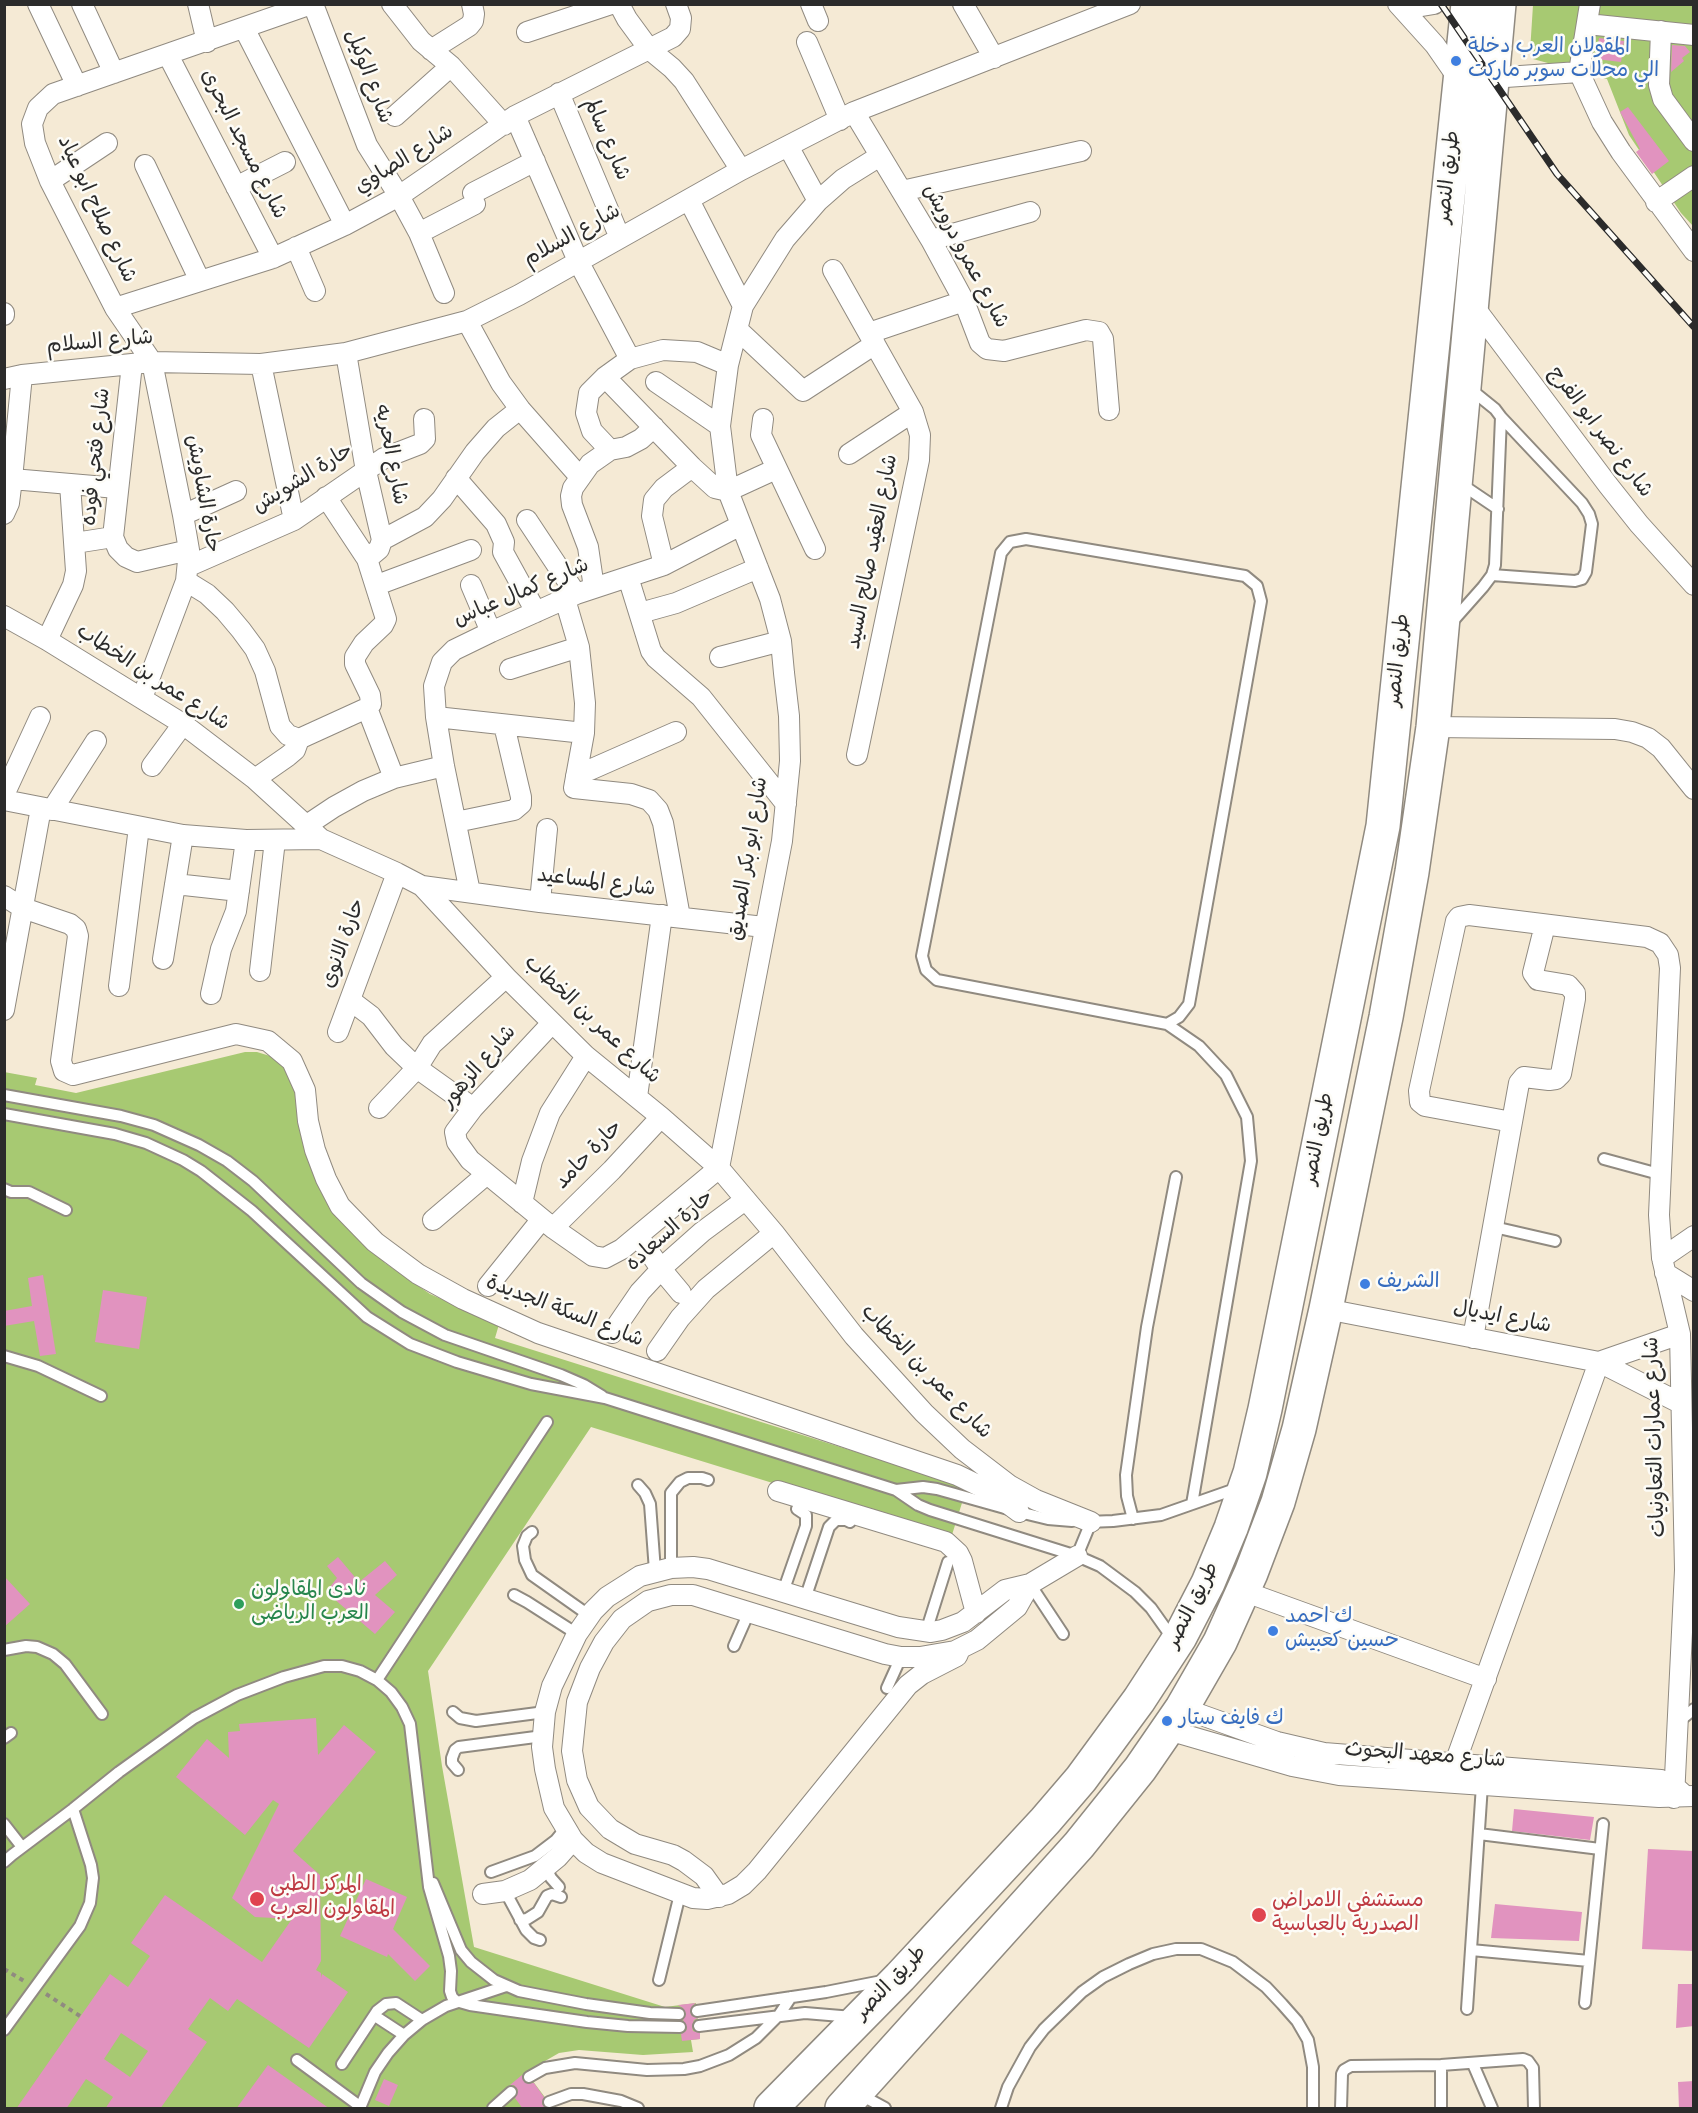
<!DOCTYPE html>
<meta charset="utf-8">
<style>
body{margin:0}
#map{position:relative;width:1698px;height:2113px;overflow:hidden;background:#f5ead5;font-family:"Indie Flower",sans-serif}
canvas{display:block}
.frame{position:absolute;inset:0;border:6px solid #2b2b2b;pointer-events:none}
</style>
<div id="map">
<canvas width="1698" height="2113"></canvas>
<div class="frame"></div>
</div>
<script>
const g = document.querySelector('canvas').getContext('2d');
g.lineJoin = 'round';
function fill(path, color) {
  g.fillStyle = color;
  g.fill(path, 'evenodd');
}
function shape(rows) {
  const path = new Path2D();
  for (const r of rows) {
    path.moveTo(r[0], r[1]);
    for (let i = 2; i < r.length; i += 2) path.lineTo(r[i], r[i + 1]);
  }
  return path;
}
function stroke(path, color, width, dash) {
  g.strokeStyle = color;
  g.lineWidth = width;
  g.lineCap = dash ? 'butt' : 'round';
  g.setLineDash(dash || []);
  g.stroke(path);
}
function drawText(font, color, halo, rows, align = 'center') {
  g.font = font + ' "Indie Flower","Playpen Sans Arabic",sans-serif';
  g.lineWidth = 5;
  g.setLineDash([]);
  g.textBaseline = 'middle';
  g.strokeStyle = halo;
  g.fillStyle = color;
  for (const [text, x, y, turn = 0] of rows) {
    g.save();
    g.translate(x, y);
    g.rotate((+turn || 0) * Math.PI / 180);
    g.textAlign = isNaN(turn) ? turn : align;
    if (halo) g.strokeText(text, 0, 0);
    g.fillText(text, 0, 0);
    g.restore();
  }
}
const green = shape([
 [1533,5,1693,5,1693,226,1681,213,1629,135,1607,79,1533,59,1530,52],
 [245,1052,257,1052,270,1056,280,1062,289,1071,331,1196,385,1263,430,1294,471,1312,500,1321,495,1338,967,1487,951,1538,591,1427,428,1671,442,1766,474,1947,665,2007,696,2003,700,2039,691,2040,693,2052,643,2055,579,2050,559,2053,526,2072,553,2108,5,2108,4,1072,37,1078,35,1085,76,1093]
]);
const building = shape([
 [1599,38,1624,41,1621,62,1596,59],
 [1672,45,1685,46,1690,52,1682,58,1684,61,1671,72],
 [1628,107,1669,161,1652,174,1636,152,1640,149,1620,112],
 [43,1275,56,1354,40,1356,34,1321,4,1326,4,1311,32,1306,28,1278],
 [103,1290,147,1297,139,1349,95,1342],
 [338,1557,359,1582,385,1561,397,1575,375,1595,395,1612,375,1634,326,1592,337,1578,327,1566],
 [4,1576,30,1604,4,1627],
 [316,1718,318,1755,344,1725,376,1752,293,1851,320,1875,321,1961,316,1970,321,1973,321,1978,322,1974,348,1992,309,2048,237,1999,228,2011,210,1998,188,2029,207,2042,160,2109,105,2109,113,2097,86,2079,66,2109,16,2109,110,1974,128,1987,150,1956,131,1943,165,1895,262,1962,292,1919,255,1917,232,1898,279,1804,273,1800,245,1835,176,1777,207,1739,229,1758,228,1732,240,1731,239,1724],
 [121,2033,148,2051,130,2077,104,2059],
 [1514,1809,1594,1817,1590,1840,1512,1831],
 [1648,1849,1694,1851,1694,1951,1642,1949],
 [366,1879,407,1897,393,1929,430,1966,415,1981,388,1954,387,1957,340,1936],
 [1495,1904,1582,1912,1579,1941,1491,1938],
 [1678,1984,1694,1984,1694,2026,1676,2028],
 [696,2003,692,2006,690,2012,692,2016,698,2018,694,2020,692,2026,693,2031,700,2033,700,2039,682,2041,681,2034,686,2031,687,2028,683,2020,686,2014,683,2008,678,2005],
 [268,2065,330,2109,236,2109],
 [522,2075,525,2083,534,2083,544,2097,542,2104,546,2109,523,2109,515,2098,518,2090,514,2085,510,2085],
 [384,2079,398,2085,389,2106,375,2100],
 [1694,2081,1694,2109,1679,2109,1678,2082]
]);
const path = shape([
 [4,1969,24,1981],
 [46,1994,80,2016],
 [4,2108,5,2108]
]);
const lane = shape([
 [1461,484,1498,509],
 [1492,575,1575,581,1582,579,1586,572,1592,524,1589,514,1582,503,1501,417],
 [1452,622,1483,587,1492,575,1495,565,1501,417,1495,409,1469,388],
 [1167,1024,1179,1017,1189,1004,1261,601,1257,586,1245,576,1026,539,1010,542,1001,553,922,956,926,970,937,980,1167,1024,1199,1046,1226,1075,1247,1117,1251,1161,1192,1504],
 [4,1095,121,1116,154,1125,199,1145,227,1161,253,1181,361,1283,402,1312,445,1335,561,1375,584,1385,602,1396],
 [4,1114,115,1134,146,1143,183,1160,201,1171,252,1211,367,1317,410,1344,457,1362,531,1384,605,1398,896,1490,918,1505,930,1510,1077,1556,1100,1566,1135,1592,1151,1608,1173,1639],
 [1604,1159,1659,1174],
 [4,1189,11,1192,29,1192,66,1210],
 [1494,1227,1555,1241],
 [4,1356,38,1366,101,1396],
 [638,1485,645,1493,650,1504,655,1571],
 [896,1490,923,1487,937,1489,1019,1512,1048,1519,1072,1521],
 [1133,1519,1127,1496,1126,1475,1147,1327,1176,1177],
 [1087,1522,1113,1521,1161,1515,1238,1488],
 [532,1532,527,1536,523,1546,525,1560,532,1575,590,1616],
 [1077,1556,1091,1522],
 [671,1568,671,1493,680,1482,688,1478,702,1478,708,1480],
 [1030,1584,1063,1634],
 [783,1592,806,1526,806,1515,797,1509],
 [514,1595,527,1602,577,1634],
 [805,1599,829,1527,836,1520,846,1520,850,1522],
 [926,1632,948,1562],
 [734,1646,749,1612],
 [4,1650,26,1646,37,1647,53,1654,65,1664,102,1714],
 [377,1680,547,1422],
 [887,1688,901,1657],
 [453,1712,460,1718,476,1721,545,1712],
 [1678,1722,1694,1709],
 [4,1738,11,1733],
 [458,1770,452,1763,452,1758,455,1750,459,1747,543,1736],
 [4,1824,22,1847],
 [1479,1834,1600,1849],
 [4,1862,12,1855,73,1809,119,1772,194,1718,237,1695,284,1677,324,1666,342,1666,360,1671,377,1680,391,1692,402,1707,410,1724,429,1887,449,1956,451,1971,450,1991,452,1997,456,2001,470,2005,587,2022,628,2026,680,2027],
 [546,1868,551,1878,559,1887],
 [491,1872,535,1856,556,1840,565,1829],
 [433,1883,461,1950,471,1962,494,1980,519,1991,586,2004,650,2013,679,2014],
 [505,1891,526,1930,534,1938,540,1940],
 [520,1920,527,1919,538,1912,547,1896,552,1894,561,1897],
 [1471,1950,1589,1961],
 [659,1980,680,1894],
 [1585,2003,1603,1824],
 [1467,2009,1482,1785],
 [697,2011,826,1992,882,1981],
 [375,2016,404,2035],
 [699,2026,805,2013,853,2017],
 [4,2030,80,1926,90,1903,93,1878,91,1865,73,1809],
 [297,2060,361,2107],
 [342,2064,377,2011,386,2004,396,2003,422,2020],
 [1473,2064,1492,2108],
 [529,2077,545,2068,575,2063,647,2070,684,2069,700,2066,729,2055,756,2038,779,2015,791,1997],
 [859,2094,885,2108],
 [549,2102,571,2094,583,2094,621,2101,638,2108],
 [360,2108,375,2072,388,2053,404,2035,422,2020,446,2006,506,1986],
 [493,2108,511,2092],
 [1001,2108,1008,2087,1030,2047,1044,2029,1082,1992,1103,1977,1129,1964,1153,1954,1176,1949,1201,1949,1233,1962,1266,1987,1282,2004,1297,2021,1308,2040,1313,2067,1313,2108],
 [1341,2108,1342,2074,1344,2070,1351,2066,1441,2065,1523,2059,1528,2061,1533,2068,1534,2108],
 [1441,2108,1441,2065]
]);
const street = shape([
 [38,4,77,86],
 [82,4,114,73],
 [198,4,207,42],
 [313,4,367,145,399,196,419,233,444,293],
 [392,4,421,41,451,66,504,125],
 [619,4,627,19,649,49,672,68,684,81,741,170],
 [811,4,818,21],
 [963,4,994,58],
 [1398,4,1435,45,1460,81],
 [1404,4,1416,7,1434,4],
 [1587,24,1694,35],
 [244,28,345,225],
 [1661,31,1659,85,1663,99,1694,141],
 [527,32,611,4],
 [807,42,840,120],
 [431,50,469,26,473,21,474,14,472,4],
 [168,55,273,258],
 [1579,72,1590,4],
 [1491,78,1579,72,1602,122,1621,152,1694,251],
 [559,93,620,238],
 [854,112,931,240,964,301,980,343,987,349,1004,351,1086,330,1099,332,1103,339,1109,410],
 [395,116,451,66],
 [515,116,578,261,630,359],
 [788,146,818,201],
 [145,165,200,281],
 [50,181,107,143],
 [236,187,285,162],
 [902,191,1081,151],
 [473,193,535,161],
 [689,200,743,306],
 [1656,202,1694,176],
 [419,233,475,204],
 [931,240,1030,212],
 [296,247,315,291],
 [833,270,913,412,920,435,919,460,857,755],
 [1472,304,1608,485,1639,524,1694,585],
 [115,308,273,258,345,225,399,196,515,116,673,37,680,29,681,18,676,4],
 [4,313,4,315],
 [467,321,501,383,520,409,580,477],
 [738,330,803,391,875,344],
 [869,333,964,301],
 [346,353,366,471,382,540,379,549,367,559],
 [132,364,113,537,118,549,126,557,137,562,189,550],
 [261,364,294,520],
 [605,377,692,467,715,488,728,491,776,469],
 [4,379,22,375,152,362,261,364,346,353,467,321,519,295,741,170,854,112,1130,4],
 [656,382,720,426],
 [763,419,761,435,815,549],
 [610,450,592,431,586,413,589,393,605,377,630,359,663,350,697,352,728,365],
 [849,454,913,412],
 [456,478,496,524,504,542,503,552,536,612],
 [12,479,117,488],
 [4,514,9,503,12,479,22,375],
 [183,515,236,491],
 [527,520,576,594],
 [382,540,425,517,442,499,475,452,496,428,520,409],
 [75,543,113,537],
 [664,565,652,516,654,500,664,488,692,467],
 [189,566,294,520,384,458,420,444,425,439,424,419],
 [628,577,651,651,656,658,701,697,786,804],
 [186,581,207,594,225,611,241,630,255,649,265,671,280,726,288,735,299,739],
 [377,585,471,550],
 [471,585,491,632],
 [594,588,588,547,572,505,571,496,573,488,590,464,610,450,626,447,641,439,654,427],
 [565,599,579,647,585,703,584,733,574,788,631,794,649,800,658,810,663,823,680,917],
 [640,613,676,603,758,568],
 [4,616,47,640,183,724,255,779,321,839,397,873,422,886,506,977,586,1056,661,1117,719,1168,774,1233,854,1336,924,1413,962,1449,1009,1485,1036,1500,1091,1522],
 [47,640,73,585,76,571,70,484],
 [720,657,781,641],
 [510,669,579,647],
 [142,698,186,581,189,550,183,515,152,362,115,308,50,181,35,143,32,124,38,108,53,94,311,4],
 [367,708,394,778],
 [436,717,584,733],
 [1433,727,1615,729,1632,732,1648,738,1661,748,1694,789],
 [299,739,367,708,371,704,370,695,355,664,355,657,364,643,383,625,386,619,367,559,326,497],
 [152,766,183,724],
 [576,776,676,732],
 [255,779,288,756,295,750,299,739],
 [4,795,40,717],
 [4,800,183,835,246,840,321,839],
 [52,810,96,741],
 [456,822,514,810,521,804,521,797,504,725],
 [307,825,334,807,363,791,394,778,444,766],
 [175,884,239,891],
 [422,886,540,902,764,927],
 [470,892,444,766,436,717,434,686,442,662,454,650,491,632,576,594,664,565,741,525],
 [4,896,23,908,70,924,76,929,78,936,61,1061,64,1071,73,1075,236,1034,268,1041,292,1061,305,1090,308,1121,315,1150,326,1179,340,1206,375,1242,418,1274,463,1299,538,1333,957,1475,992,1492,1019,1512],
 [540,902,547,829],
 [163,959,183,835],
 [260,971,275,840],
 [119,986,139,827],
 [211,994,221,949,236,911,246,840],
 [350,1000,371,1016,394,1046,417,1068,473,1108],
 [4,1010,41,808],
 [552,1023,473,1108,455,1132,457,1142,470,1160,553,1228,593,1256,605,1258,622,1249,719,1168,782,841,790,761,789,716,784,673,781,641,770,599,728,491,720,426,728,365,743,306,785,239,818,201,843,179,880,156],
 [338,1032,397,873],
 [637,1097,662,915],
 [379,1108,417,1068,432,1044,506,977],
 [1512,1122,1425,1106,1420,1102,1419,1091,1456,921,1459,917,1469,915,1647,937,1660,943,1668,955,1670,968,1659,1215,1662,1258,1680,1334,1685,1570,1674,1798],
 [522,1203,532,1161,550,1113,586,1056],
 [433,1220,487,1174],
 [553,1228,612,1170,661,1117],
 [638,1236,661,1269,681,1293],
 [1662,1258,1694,1236],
 [1665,1273,1694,1291],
 [488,1286,542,1219],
 [1326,1309,1599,1362,1680,1403],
 [612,1333,640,1292,666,1264,702,1232,745,1200],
 [1473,1338,1519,1083,1524,1077,1549,1080,1556,1079,1561,1074,1575,999,1575,993,1568,985,1538,980,1533,973,1545,925],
 [657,1351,680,1318,706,1289,774,1233],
 [1599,1362,1680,1334],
 [778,1491,946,1542,958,1553,962,1561,976,1613],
 [1243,1591,1486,1679],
 [960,1649,957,1656,922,1674,908,1685,757,1871,743,1885,728,1894,707,1899,693,1898,602,1863,586,1853,573,1840,554,1808,545,1769,542,1747,545,1712,552,1686,577,1634,593,1611,607,1597,640,1576,671,1568,693,1567,708,1569,898,1627,931,1632,942,1630,963,1622,1005,1590,1030,1584,1077,1556],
 [1182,1708,1277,1742,1324,1753,1661,1780,1674,1786,1683,1794],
 [1168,1730,1292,1766,1339,1775,1659,1797,1694,1796],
 [1455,1763,1599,1362],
 [483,1894,505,1891,530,1880,558,1857,573,1840],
 [719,1897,704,1876,684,1861,673,1855,635,1844,610,1829,589,1807,577,1780,572,1751,577,1702,590,1668,604,1642,622,1619,648,1601,671,1595,693,1595,885,1654,901,1657,920,1657,955,1651,977,1640,1017,1607,1030,1584]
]);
const highway = shape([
 [771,2108,900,1977,1045,1821,1081,1779,1139,1700,1180,1637,1208,1583,1231,1528,1250,1473,1265,1409,1383,826,1468,4],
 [842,2108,1079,1845,1140,1769,1182,1708,1220,1642,1251,1573,1278,1502,1299,1429,1326,1309,1386,1017,1412,872,1433,727,1499,4]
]);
const rail = shape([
 [1441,4,1557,174,1694,327]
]);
const markers = [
 [1456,61,6,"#3f7fe0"],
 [1365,1284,6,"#3f7fe0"],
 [239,1604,6,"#2e9e5b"],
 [1273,1631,6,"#3f7fe0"],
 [1167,1721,6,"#3f7fe0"],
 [257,1899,8,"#e0444e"],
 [1259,1915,8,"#e0444e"]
];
const shopNames = [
 ["المقولان العرب دخلة",1468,49],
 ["الي محلات سوبر ماركت",1468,73],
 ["الشريف",1377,1284],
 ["ك احمد",1285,1619],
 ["حسين كعبيش",1285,1643],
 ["ك فايف ستار",1179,1721]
];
const streetNames = [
 ["شارع الوكيل",367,77,69],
 ["شارع سالم",605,140,67],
 ["شارع مسجد البحرى",242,145,63],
 ["شارع الصاوي",405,161,-32],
 ["طريق النصر",1450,177,-84],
 ["شارع صلاح ابو عياد",95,210,65],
 ["شارع السلام",573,237,-29],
 ["شارع عمرو درويش",964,257,62],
 ["شارع السلام",100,344,-5],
 ["شارع نصر ابو الفرج",1599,433,53],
 ["شارع الحريه",389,455,79],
 ["شارع فتحي فوده",98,457,-84],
 ["حارة الشويش",304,480,-32],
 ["حارة الشاويش",201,494,80],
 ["شارع العقيد صالح السيد",874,552,-79],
 ["شارع كمال عباس",522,594,-23],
 ["طريق النصر",1400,660,-84],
 ["شارع عمر بن الخطاب",152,679,33],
 ["شارع ابو بكر الصديق",750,859,-81],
 ["شارع المساعيد",596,884,7],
 ["حارة الانوى",345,944,-70],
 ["شارع عمر بن الخطاب",591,1021,43],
 ["شارع الزهور",480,1068,-49],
 ["طريق النصر",1320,1139,-79],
 ["حارة حامد",590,1156,-46],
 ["حارة السعاده",671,1232,-42],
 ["شارع السكة الجديدة",564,1313,21],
 ["شارع ايديال",1502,1319,11],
 ["شارع عمر بن الخطاب",925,1373,46],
 ["شارع عمارات التعاونيات",1657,1437,-92],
 ["طريق النصر",1194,1606,-63],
 ["شارع معهد البحوث",1425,1757,4],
 ["طريق النصر",892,1984,-46]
];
const leisureNames = [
 ["نادى المقاولون",251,1592],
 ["العرب الرياضى",251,1616]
];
const healthNames = [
 ["المركز الطبى",270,1887],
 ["المقاولون العرب",270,1911],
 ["مستشفى الامراض",1272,1903],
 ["الصدرية بالعباسية",1272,1927]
];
fill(green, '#a7c972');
fill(building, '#e193bf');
stroke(lane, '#908a80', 14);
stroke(street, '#908a80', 22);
stroke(highway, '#908a80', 36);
stroke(path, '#908a80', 4, [4.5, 4.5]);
stroke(lane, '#fff', 10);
stroke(street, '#fff', 20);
stroke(highway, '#fff', 33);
stroke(rail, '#2b2b2b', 7);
stroke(rail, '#fdfcf7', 4.5, [14]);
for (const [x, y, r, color] of markers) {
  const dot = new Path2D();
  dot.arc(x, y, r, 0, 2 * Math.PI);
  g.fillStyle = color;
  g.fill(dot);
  stroke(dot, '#fdfcf7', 2);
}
drawText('21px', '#366cbe', '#fdfcf7', shopNames, 'left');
drawText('21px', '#2b2b2b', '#fdfcf7', streetNames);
drawText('21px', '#27864d', '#fdfcf7', leisureNames, 'left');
drawText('21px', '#be3a42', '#fdfcf7', healthNames, 'left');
</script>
